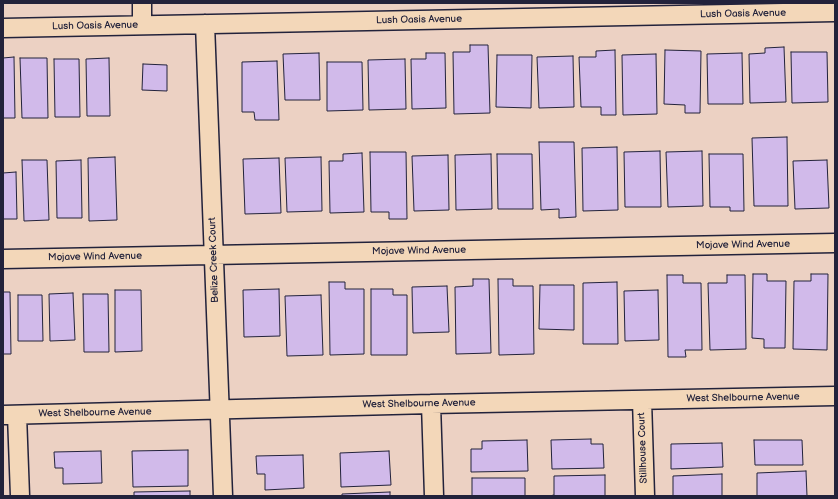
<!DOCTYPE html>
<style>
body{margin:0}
#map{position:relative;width:838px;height:499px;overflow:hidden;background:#ecd1c3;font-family:"Balsamiq Sans",sans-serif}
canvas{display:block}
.frame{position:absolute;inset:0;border:4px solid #22223b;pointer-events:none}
</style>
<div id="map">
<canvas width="838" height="499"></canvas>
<div class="frame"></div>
</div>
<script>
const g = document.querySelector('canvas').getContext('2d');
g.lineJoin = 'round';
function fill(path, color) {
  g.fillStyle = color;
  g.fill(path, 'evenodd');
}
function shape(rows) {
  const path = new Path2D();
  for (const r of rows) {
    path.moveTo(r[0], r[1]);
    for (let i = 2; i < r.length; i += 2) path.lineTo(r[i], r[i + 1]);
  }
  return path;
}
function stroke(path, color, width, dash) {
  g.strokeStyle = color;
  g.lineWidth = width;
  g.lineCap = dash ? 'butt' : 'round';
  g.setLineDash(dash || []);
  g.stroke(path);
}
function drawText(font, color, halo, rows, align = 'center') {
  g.font = font + ' "Balsamiq Sans",sans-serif';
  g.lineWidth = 4;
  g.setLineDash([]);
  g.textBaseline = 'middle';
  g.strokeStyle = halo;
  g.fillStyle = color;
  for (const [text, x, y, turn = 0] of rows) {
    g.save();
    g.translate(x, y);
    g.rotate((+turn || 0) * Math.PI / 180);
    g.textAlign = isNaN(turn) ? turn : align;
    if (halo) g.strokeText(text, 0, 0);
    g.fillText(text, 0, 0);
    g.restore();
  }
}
const building = shape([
 [470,45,488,45,490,113,454,114,453,52,470,52,470,45],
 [784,47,786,102,750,103,749,54,765,53,765,48,784,47],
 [615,50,616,115,601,115,601,107,581,107,579,57,596,57,596,51,615,50],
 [665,50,701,51,700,113,685,113,685,105,664,104,665,50],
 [791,52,827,52,828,102,792,103,791,52],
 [319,53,320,100,285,100,283,54,319,53],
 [426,53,445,53,446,108,412,109,411,59,426,59,426,53],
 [742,53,743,104,708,104,707,54,742,53],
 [656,54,657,114,623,115,622,55,656,54],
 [497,55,532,55,531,108,496,107,497,55],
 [573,56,574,107,539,108,537,57,573,56],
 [14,57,15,118,3,118,3,58,14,57],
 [20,58,47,58,48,118,22,118,20,58],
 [109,58,110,116,87,116,86,59,109,58],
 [54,59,79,59,80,117,55,117,54,59],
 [405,59,406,109,369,110,368,60,405,59],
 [277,61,279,120,255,120,254,112,242,112,242,62,277,61],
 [327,62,362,62,363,110,327,111,327,62],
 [143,64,167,65,167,91,142,90,143,64],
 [787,137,788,206,754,206,752,138,787,137],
 [539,142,574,142,576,217,559,218,559,209,541,210,539,142],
 [617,147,618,210,583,211,582,148,617,147],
 [660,151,661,207,625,207,624,152,660,151],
 [702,151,703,206,668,207,666,152,702,151],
 [370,152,406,152,407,219,389,219,389,212,371,212,370,152],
 [362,153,364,212,330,213,329,161,343,161,343,154,362,153],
 [491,154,492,209,456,210,455,155,491,154],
 [497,154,532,154,533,209,498,209,497,154],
 [709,154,743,154,744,211,730,211,730,207,710,207,709,154],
 [448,155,449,210,414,211,412,156,448,155],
 [115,157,117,220,89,221,88,158,115,157],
 [321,157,322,211,287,212,285,158,321,157],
 [279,158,281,213,245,214,243,159,279,158],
 [22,160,47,160,49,220,24,221,22,160],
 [81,160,82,218,57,218,56,161,81,160],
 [827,160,829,208,795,209,793,161,827,160],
 [16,172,17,219,3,219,3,173,16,172],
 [753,274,767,274,767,281,786,281,785,348,764,348,764,339,752,338,753,274],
 [811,274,828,274,827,350,793,349,794,281,811,281,811,274],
 [667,275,683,275,683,283,701,283,702,350,685,350,686,357,668,357,667,275],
 [727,275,745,275,746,349,710,350,708,283,727,283,727,275],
 [473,279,489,279,491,353,456,354,455,287,473,286,473,279],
 [498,279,513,279,513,286,533,286,534,354,499,355,498,279],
 [329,282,345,282,345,289,364,289,364,354,330,355,329,282],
 [617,282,618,344,583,344,583,283,617,282],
 [540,285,574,285,574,330,539,329,540,285],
 [447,286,449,332,413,333,412,287,447,286],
 [279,289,280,336,244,337,243,290,279,289],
 [371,289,393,289,393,295,407,295,407,355,371,355,371,289],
 [115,290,141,290,142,351,115,352,115,290],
 [658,290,659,340,625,341,624,291,658,290],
 [3,292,10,292,11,354,3,354,3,292],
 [73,293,75,340,50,341,49,294,73,293],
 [83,294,108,294,109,352,84,352,83,294],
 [18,295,42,295,43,341,18,341,18,295],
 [321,295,323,355,287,356,285,296,321,295],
 [591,439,591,444,603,444,604,468,552,469,551,440,591,439],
 [527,440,528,471,471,472,471,449,482,449,482,441,527,440],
 [754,440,802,440,803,465,755,465,754,440],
 [722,443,723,467,671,469,671,444,722,443],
 [188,450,188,486,133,487,132,451,188,450],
 [101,451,102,483,63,484,63,468,55,468,54,452,101,451],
 [389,451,391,485,341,487,340,453,389,451],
 [303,455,304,488,265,490,265,474,257,474,256,456,303,455],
 [806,471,807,496,757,496,757,473,806,471],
 [722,474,722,496,673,496,673,476,722,474],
 [605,475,605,496,549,496,554,495,554,476,605,475],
 [472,478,525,478,525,496,472,496,472,478],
 [190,491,190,496,134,496,134,492,190,491],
 [390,492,390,496,342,496,342,494,390,492]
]);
const street = shape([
 [142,3,142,25],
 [205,24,223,496],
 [3,28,835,12],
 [3,259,835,243],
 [642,400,645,496],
 [431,404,434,496],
 [3,415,431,404,835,396],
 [17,415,20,496]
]);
const streetNames = [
 ["Lush Oasis Avenue",743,14,-1],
 ["Lush Oasis Avenue",419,20,-1],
 ["Lush Oasis Avenue",95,26,-1],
 ["Mojave Wind Avenue",743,245,-1],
 ["Mojave Wind Avenue",419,251,-1],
 ["Mojave Wind Avenue",95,257,-1],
 ["Belize Creek Court",214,260,-92],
 ["West Shelbourne Avenue",743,398,-1],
 ["West Shelbourne Avenue",419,404,-1],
 ["West Shelbourne Avenue",95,413,-1],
 ["Stillhouse Court",643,448,-92]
];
fill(building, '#d1baea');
stroke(building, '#22223b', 1);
stroke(street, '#22223b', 21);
stroke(street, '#f3d7b9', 18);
drawText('10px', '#22223b', '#f3d7b9', streetNames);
</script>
